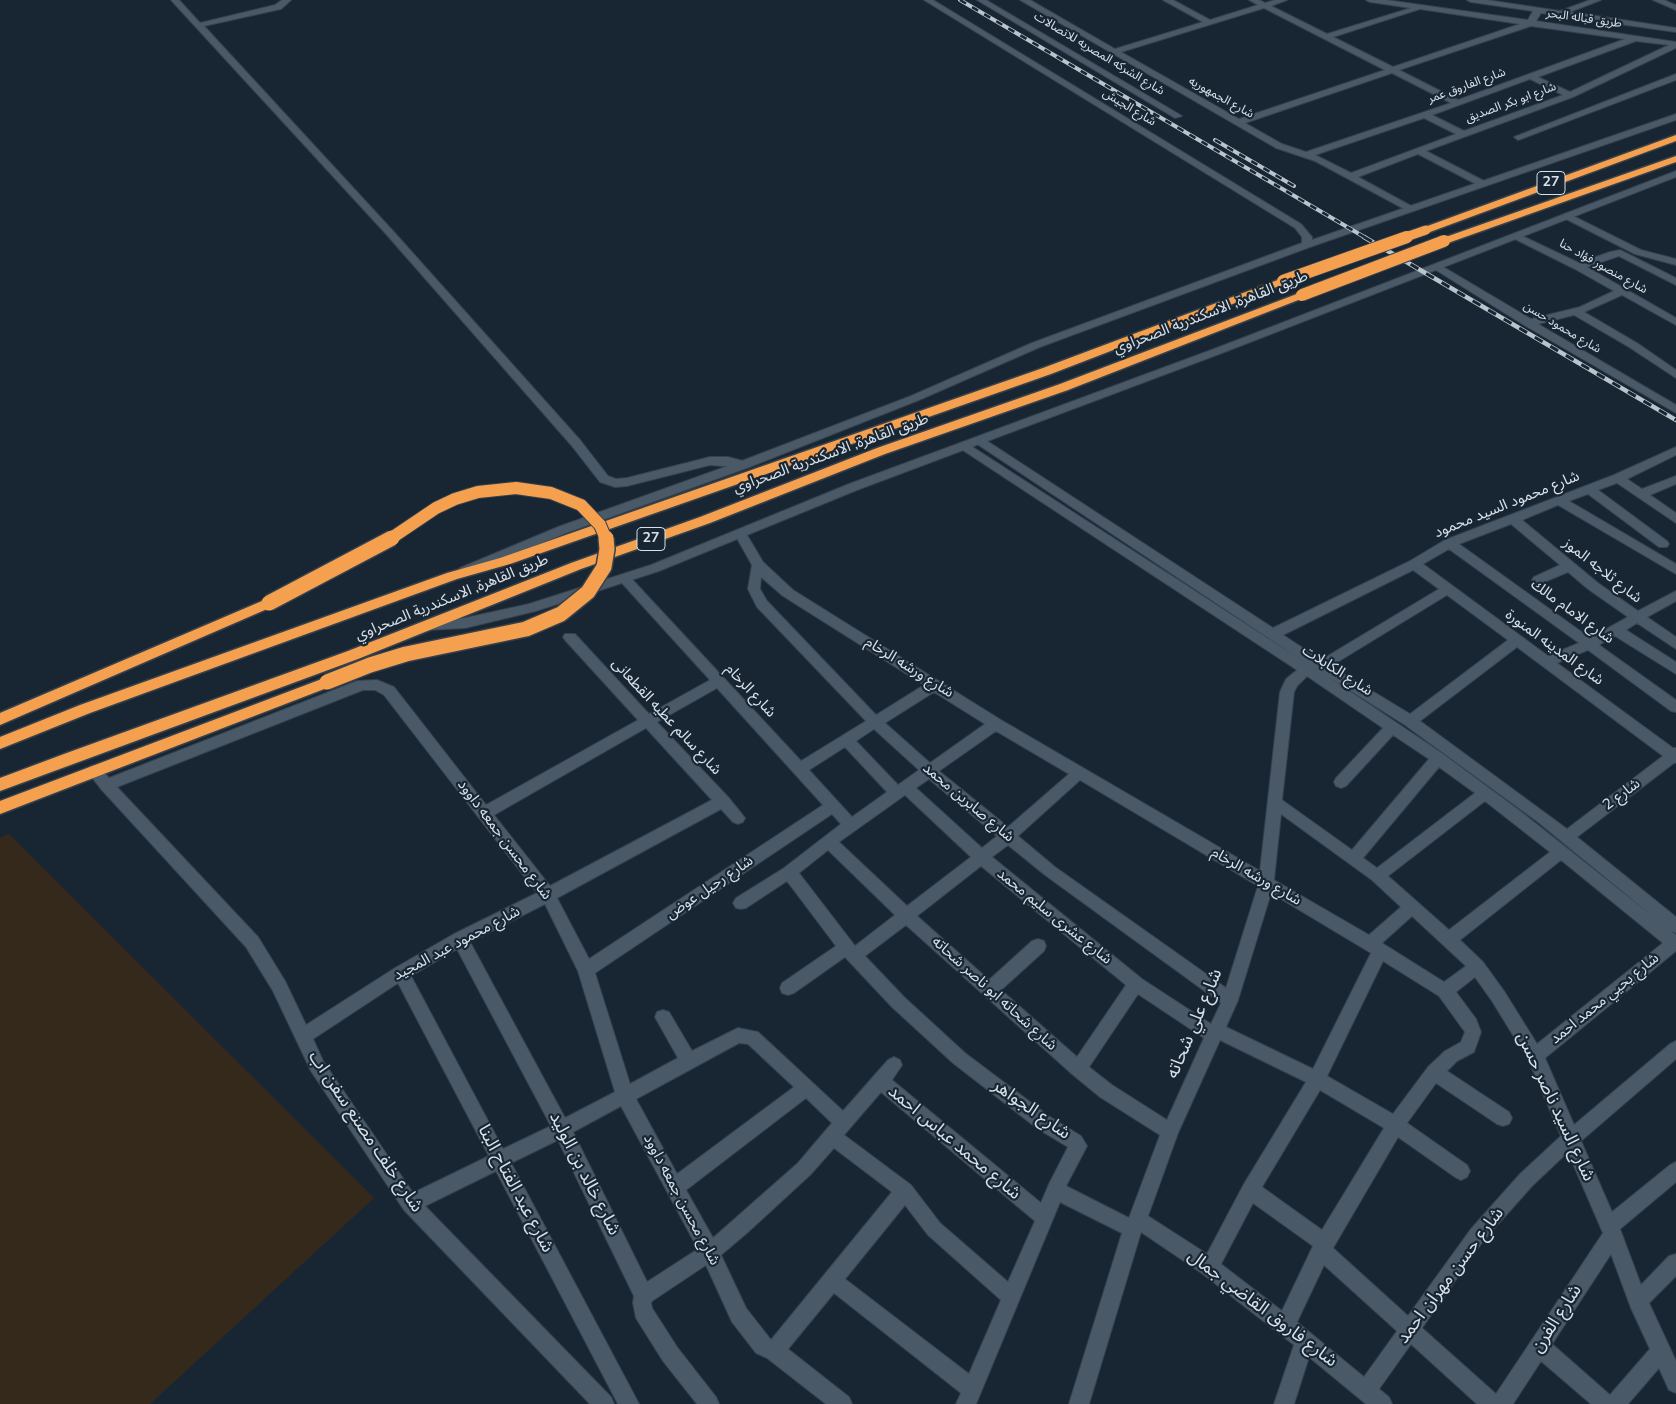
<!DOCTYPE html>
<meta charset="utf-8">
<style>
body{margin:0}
canvas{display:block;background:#182633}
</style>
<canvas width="1676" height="1404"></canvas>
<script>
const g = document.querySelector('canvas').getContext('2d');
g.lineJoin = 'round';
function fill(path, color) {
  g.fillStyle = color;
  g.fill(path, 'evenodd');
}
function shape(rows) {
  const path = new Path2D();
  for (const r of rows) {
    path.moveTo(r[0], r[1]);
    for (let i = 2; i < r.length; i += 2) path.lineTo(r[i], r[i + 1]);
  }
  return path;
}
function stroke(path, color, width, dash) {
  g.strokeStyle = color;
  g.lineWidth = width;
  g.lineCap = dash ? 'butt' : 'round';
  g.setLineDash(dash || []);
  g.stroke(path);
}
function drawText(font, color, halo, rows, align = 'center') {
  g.font = font + ' "Nunito Sans","Noto Sans Arabic",sans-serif';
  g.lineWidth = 4.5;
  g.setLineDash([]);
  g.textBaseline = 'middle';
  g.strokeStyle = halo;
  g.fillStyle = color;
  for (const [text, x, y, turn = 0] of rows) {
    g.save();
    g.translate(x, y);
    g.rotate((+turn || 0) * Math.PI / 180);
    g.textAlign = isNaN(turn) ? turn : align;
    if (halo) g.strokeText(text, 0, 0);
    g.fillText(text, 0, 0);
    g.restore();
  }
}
const industrial = shape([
 [9,834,374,1198,150,1404,0,1404,0,838]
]);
const minor = shape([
 [171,0,179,0,200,23,275,5,282,0,291,0,281,9,204,26,393,231,580,440,608,476,616,479,627,478,710,457,728,457,747,462,749,465,747,468,710,465,627,486,615,487,600,482,572,446,387,235,171,0],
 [977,0,986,0,1182,116,1175,118,977,0],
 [1020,0,1030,0,1115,49,1203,22,1163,0,1173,0,1210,20,1258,5,1249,0,1259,0,1265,3,1275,0,1287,0,1271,6,1327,34,1411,8,1370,2,1366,0,1386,0,1528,20,1533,11,1471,2,1467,0,1487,0,1560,11,1590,0,1601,0,1570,12,1676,28,1676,32,1541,13,1536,21,1676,42,1676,48,1573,97,1426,151,1484,181,1484,185,1478,185,1418,154,1358,177,1413,207,1415,209,1410,212,1315,161,1276,148,1020,0],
 [1264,8,1385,70,1239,119,1121,52,1264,8],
 [1420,9,1520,24,1393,67,1333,37,1420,9],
 [1531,26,1625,39,1458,100,1399,70,1531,26],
 [1636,41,1669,45,1570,92,1538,77,1636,41],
 [1392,73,1451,103,1306,152,1282,144,1245,123,1392,73],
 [1530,79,1563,95,1464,131,1432,115,1530,79],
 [1424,118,1456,134,1351,173,1315,155,1424,118],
 [1653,0,1664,0,1676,5,1676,10,1653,0],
 [1676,74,1676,80,1521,139,1518,140,1514,137,1676,74],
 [1567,213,1641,250,1676,259,1676,265,1635,254,1564,218,1564,214,1567,213],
 [1516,233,1579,263,1610,252,1620,250,1676,278,1676,285,1619,256,1587,267,1676,318,1676,325,1622,295,1584,312,1637,343,1676,370,1676,378,1629,347,1574,315,1538,324,1676,405,1676,413,1524,325,1431,267,1436,264,1440,265,1531,319,1580,307,1614,291,1575,269,1513,238,1513,234,1516,233],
 [981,437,1273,628,1410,561,1445,540,1614,475,1676,447,1676,455,1627,479,1642,489,1676,476,1676,484,1650,495,1676,513,1676,523,1617,483,1598,490,1667,541,1669,544,1667,547,1659,547,1588,494,1569,501,1676,564,1676,574,1558,505,1522,520,1598,583,1638,611,1676,591,1676,601,1647,617,1676,637,1676,649,1637,623,1626,630,1676,662,1676,674,1615,636,1599,645,1676,700,1676,712,1671,711,1588,650,1557,663,1673,748,1676,748,1676,763,1674,763,1577,837,1676,917,1676,933,1671,931,1676,935,1676,951,1545,1058,1574,1125,1670,1044,1676,1041,1676,1059,1581,1141,1612,1212,1670,1165,1676,1162,1676,1182,1620,1229,1641,1285,1669,1256,1676,1254,1676,1276,1649,1303,1676,1361,1676,1393,1669,1390,1659,1368,1628,1404,1591,1404,1541,1361,1513,1404,1477,1404,1411,1344,1379,1389,1389,1397,1392,1404,1366,1404,1309,1357,1294,1404,1274,1404,1294,1345,1203,1274,1141,1232,1089,1404,1069,1404,1122,1233,1060,1202,976,1404,956,1404,961,1393,834,1293,788,1349,849,1397,852,1404,826,1404,767,1358,756,1353,732,1322,706,1265,652,1301,651,1303,652,1308,677,1347,716,1397,719,1404,697,1404,663,1361,636,1318,633,1303,634,1296,558,1140,511,1163,639,1404,618,1404,496,1171,425,1206,611,1397,614,1404,590,1404,404,1210,311,1071,273,991,246,947,101,789,87,771,89,767,94,765,99,767,109,778,357,681,377,680,394,687,486,805,638,720,565,640,563,637,565,634,575,634,649,714,710,680,621,582,619,579,625,575,629,576,801,761,866,721,757,607,748,589,752,565,734,533,740,529,744,530,763,562,793,590,1001,720,1260,871,1280,692,1286,679,1297,670,958,447,964,443,968,444,1303,661,977,444,975,441,977,438,981,437],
 [1511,524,1560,565,1534,577,1532,580,1534,583,1542,583,1568,572,1588,589,1628,617,1590,638,1459,544,1511,524],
 [1449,549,1579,643,1548,656,1423,564,1449,549],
 [1413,570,1439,589,1321,660,1283,635,1413,570],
 [761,577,783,596,924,685,876,715,767,601,760,589,761,577],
 [1447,595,1508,640,1410,714,1331,666,1447,595],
 [1517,647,1663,756,1567,829,1420,721,1517,647],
 [1307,676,1383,728,1336,778,1334,782,1336,786,1341,788,1346,786,1393,735,1429,759,1352,850,1282,800,1294,692,1297,686,1307,676],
 [1327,676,1405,725,1538,822,1655,918,1520,811,1443,754,1327,676],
 [717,688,823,805,589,959,557,898,721,809,733,822,738,824,743,822,745,818,728,797,657,722,717,688],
 [363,690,375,690,384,695,537,893,454,934,395,968,306,1025,285,981,258,937,117,787,363,690],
 [934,692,985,724,930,763,885,723,934,692],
 [646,728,712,800,550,886,494,815,646,728],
 [874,729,919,770,898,785,856,741,874,729],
 [996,731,1069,774,1008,827,939,771,996,731],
 [845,747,887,792,852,817,809,770,845,747],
 [1439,767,1475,793,1377,868,1363,858,1439,767],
 [929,779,997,836,982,848,916,788,929,779],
 [1080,780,1258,886,1226,988,1055,867,1018,836,1080,780],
 [905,795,971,857,907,906,839,842,905,795],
 [1485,801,1550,852,1449,930,1388,876,1485,801],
 [832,814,841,824,784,868,736,898,733,903,736,908,741,909,746,908,787,881,836,946,782,983,780,988,782,993,788,995,794,993,845,957,892,1007,953,1063,1038,1129,1068,1147,1049,1184,1041,1203,892,1080,902,1065,900,1060,894,1057,888,1060,843,1111,758,1032,738,1028,692,1051,669,1012,663,1010,657,1012,655,1017,678,1058,630,1084,595,973,832,814],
 [1281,814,1372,880,1401,907,1369,935,1274,880,1281,814],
 [1008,845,1045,875,1221,1003,1211,1024,1142,979,992,857,1008,845],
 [828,850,895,915,855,946,799,873,828,850],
 [1561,860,1663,943,1537,1044,1504,991,1483,962,1460,940,1561,860],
 [981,866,1126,985,1077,1057,1001,990,1044,951,1046,946,1044,941,1038,939,1032,941,989,980,917,916,981,866],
 [1271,893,1371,953,1313,1069,1226,1027,1238,1000,1271,893],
 [545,904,578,971,615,1092,565,1118,470,942,545,904],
 [1412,916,1466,966,1444,982,1382,943,1412,916],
 [906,925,1072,1074,1100,1097,1160,1135,1129,1218,1066,1186,1087,1146,1081,1136,1050,1117,965,1053,904,997,865,956,906,925],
 [457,949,551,1126,503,1149,411,976,457,949],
 [1383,961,1439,996,1465,1032,1461,1042,1445,1051,1428,1067,1393,1114,1327,1076,1383,961],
 [1475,977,1492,1001,1529,1061,1561,1136,1520,1174,1471,1229,1408,1316,1333,1248,1398,1137,1455,1177,1461,1180,1467,1177,1470,1171,1467,1165,1407,1123,1436,1083,1497,1124,1503,1126,1509,1124,1512,1118,1509,1112,1447,1071,1457,1061,1474,1052,1481,1032,1476,1019,1456,992,1475,977],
 [398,983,489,1156,413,1193,323,1061,313,1039,398,983],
 [1138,994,1204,1038,1167,1120,1112,1085,1089,1067,1138,994],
 [1220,1040,1306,1082,1244,1184,1207,1254,1148,1216,1178,1133,1220,1040],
 [739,1043,748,1044,794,1087,677,1174,636,1099,739,1043],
 [1320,1090,1384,1128,1322,1230,1262,1187,1320,1090],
 [881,1092,1035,1221,1008,1282,940,1223,911,1185,844,1135,881,1092],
 [806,1098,832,1123,798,1163,713,1238,686,1190,806,1098],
 [621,1106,698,1249,647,1282,573,1132,621,1106],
 [834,1148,892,1192,771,1340,746,1308,721,1255,748,1232,810,1175,834,1148],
 [1568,1152,1603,1233,1496,1394,1422,1328,1483,1241,1532,1186,1568,1152],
 [1253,1203,1313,1246,1282,1311,1221,1264,1253,1203],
 [905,1205,928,1235,1001,1300,969,1374,845,1279,905,1205],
 [1611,1254,1631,1308,1650,1349,1610,1395,1552,1344,1611,1254],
 [1324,1265,1397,1331,1364,1377,1297,1322,1324,1265]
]);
const tertiary = shape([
 [924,0,933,0,1301,224,1312,237,1312,240,1676,114,1676,120,1310,247,1040,347,919,400,747,468,566,533,468,574,460,574,458,571,460,568,558,527,739,462,911,396,1032,343,1302,243,1302,237,1295,228,924,0],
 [1676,171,1676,177,1222,353,857,490,659,571,536,611,465,628,428,630,423,628,421,625,423,622,428,620,465,618,529,604,651,565,849,484,1214,349,1676,171]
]);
const motorway = shape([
 [1676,135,1676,141,1430,232,1426,233,1421,230,1422,228,1676,135],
 [1676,156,1676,162,1448,243,1440,243,1439,241,1440,239,1676,156],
 [1283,278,1287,279,1289,281,1287,283,1051,374,510,564,457,579,90,713,0,749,0,737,80,705,447,573,500,558,1043,368,1283,278],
 [1302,292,1308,295,1306,297,1068,390,885,454,710,523,581,569,358,659,0,791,0,778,64,754,348,651,571,563,700,517,877,448,1060,384,1302,292],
 [269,598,274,600,276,603,274,606,0,725,0,713,269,598],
 [327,677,332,678,334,682,332,686,0,814,0,801,327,677]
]);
const railFar1 = shape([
 [960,0,1366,238],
 [1215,140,1294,186]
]);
const rail = shape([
 [1364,237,1676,420]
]);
const motorwayBridgeFar2 = shape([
 [1403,238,1426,230]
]);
const motorwayBridgeFar1 = shape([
 [1283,281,1407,237],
 [1302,295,1444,241],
 [390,539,436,508,455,499,478,492,516,488,551,493,581,505,600,525,606,539]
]);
const motorwayBridge = shape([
 [269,603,392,538],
 [327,682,370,665,406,654,526,629,561,614,588,592,604,567,607,549,606,538]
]);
const farStreetnames = [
 ["طريق قباله البحر",1584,19,8],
 ["شارع الشركه المصريه للاتصالات",1099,54,31],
 ["شارع الفاروق عمر",1467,86,-20],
 ["شارع الجمهوريه",1221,98,29],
 ["شارع ابو بكر الصديق",1511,103,-20],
 ["شارع الجيش",1129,108,31],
 ["شارع منصور فؤاد حنا",1603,267,29],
 ["شارع محمود حسن",1562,328,31]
];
const shields = [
 [1551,183,28],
 [651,539,28]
];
const shieldNames = [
 ["27",1551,183],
 ["27",651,539]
];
const streetNames = [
 ["طريق القاهرة, الاسكندرية الصحراوي",1211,313,-21],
 ["طريق القاهرة, الاسكندرية الصحراوي",831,454,-20],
 ["شارع محمود السيد محمود",1507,505,-22],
 ["شارع ثلاجه الموز",1602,571,38],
 ["طريق القاهرة, الاسكندرية الصحراوي",452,598,-22],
 ["شارع الامام مالك",1572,612,36],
 ["شارع المدينه المنورة",1554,648,36],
 ["شارع ورشه الرخام",909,668,32],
 ["شارع الكابلات",1337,671,33],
 ["شارع الرخام",750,691,47],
 ["شارع سالم عطيه القطعانى",666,717,47],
 ["شارع 2",1622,795,-37],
 ["شارع صابرين محمد",968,803,40],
 ["شارع محسن جمعه داوود",504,840,53],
 ["شارع ورشه الرخام",1256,877,30],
 ["شارع رحيل عوض",710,888,-34],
 ["شارع عشرى سليم محمد",1054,917,39],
 ["شارع محمود عبد المجيد",457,944,-28],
 ["شارع شحاته ابو ناصر شحاته",994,994,42],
 ["شارع يحيي محمد احمد",1605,999,-39],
 ["شارع محسن جمعه داوود",681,1200,62]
];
const nearStreetnames = [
 ["شارع علي شحاته",1195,1024,-67],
 ["شارع السيد ناصر حسن",1555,1107,65],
 ["شارع الجواهر",1031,1110,35],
 ["شارع خلف مصنع سفن اب",365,1132,56],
 ["شارع محمد عباس احمد",954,1143,40],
 ["شارع خالد بن الوليد",584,1174,63],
 ["شارع عبد الفتاح البنا",515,1189,62],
 ["شارع حسن مهران احمد",1451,1276,-53],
 ["شارع فاروق القاضي جمال",1262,1309,37],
 ["شارع الفرن",1557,1319,-57]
];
fill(industrial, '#35291b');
stroke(minor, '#36414c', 2);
stroke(tertiary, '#36414c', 2);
stroke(motorway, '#36414c', 3);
fill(minor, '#4a5968');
fill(tertiary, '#4a5968');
fill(motorway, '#f5a04f');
stroke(railFar1, '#bac4cd', 4);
stroke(rail, '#bac4cd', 4.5);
stroke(railFar1, '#182633', 2.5, [7]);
stroke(rail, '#182633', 3, [9]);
stroke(motorwayBridgeFar2, '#36414c', 11, []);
stroke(motorwayBridgeFar1, '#36414c', 14, []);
stroke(motorwayBridge, '#36414c', 18, []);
stroke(motorwayBridgeFar2, '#f5a04f', 9);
stroke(motorwayBridgeFar1, '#f5a04f', 12);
stroke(motorwayBridge, '#f5a04f', 15);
drawText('12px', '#d8e1ea', '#182633', farStreetnames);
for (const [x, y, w] of shields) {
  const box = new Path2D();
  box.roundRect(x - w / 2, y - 11.5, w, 23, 4);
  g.fillStyle = '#182633';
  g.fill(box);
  stroke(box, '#d8e1ea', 1);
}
drawText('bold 14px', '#d8e1ea', null, shieldNames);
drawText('15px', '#d8e1ea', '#182633', streetNames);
drawText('18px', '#d8e1ea', '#182633', nearStreetnames);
</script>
